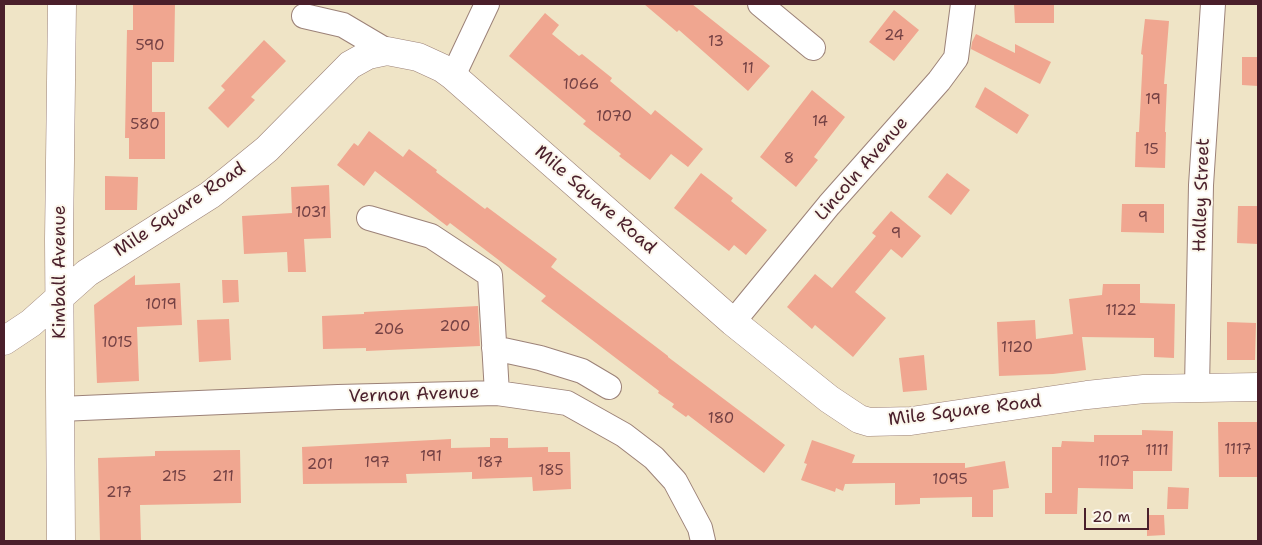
<!DOCTYPE html>
<style>
body{margin:0}
#map{position:relative;width:1262px;height:545px;overflow:hidden;background:#efe4c6;font-family:"Shantell Sans",sans-serif}
canvas{display:block}
.frame{position:absolute;inset:0;border:5px solid #4a1f2b;pointer-events:none}
.scale{position:absolute;left:1084px;top:508px;width:65px;height:22px;box-sizing:border-box;border:2px solid #4a1f2b;border-top:0;padding-left:6px;font-size:15px;line-height:18px;white-space:nowrap;color:#4a1f2b;-webkit-text-stroke:4px #fbf7ec;paint-order:stroke}
</style>
<div id="map">
<canvas width="1262" height="545"></canvas>
<div class="frame"></div>
<div class="scale">20 m</div>
</div>
<script>
const g = document.querySelector('canvas').getContext('2d');
g.lineJoin = 'round';
function fill(path, color) {
  g.fillStyle = color;
  g.fill(path, 'evenodd');
}
function shape(rows) {
  const path = new Path2D();
  for (const r of rows) {
    path.moveTo(r[0], r[1]);
    for (let i = 2; i < r.length; i += 2) path.lineTo(r[i], r[i + 1]);
  }
  return path;
}
function stroke(path, color, width, dash) {
  g.strokeStyle = color;
  g.lineWidth = width;
  g.lineCap = dash ? 'butt' : 'round';
  g.setLineDash(dash || []);
  g.stroke(path);
}
function drawText(font, color, halo, rows, align = 'center') {
  g.font = font + ' "Shantell Sans",sans-serif';
  g.lineWidth = 4;
  g.setLineDash([]);
  g.textBaseline = 'middle';
  g.strokeStyle = halo;
  g.fillStyle = color;
  for (const [text, x, y, turn = 0] of rows) {
    g.save();
    g.translate(x, y);
    g.rotate((+turn || 0) * Math.PI / 180);
    g.textAlign = isNaN(turn) ? turn : align;
    if (halo) g.strokeText(text, 0, 0);
    g.fillText(text, 0, 0);
    g.restore();
  }
}
const building = shape([
 [133,4,175,4,174,62,152,62,152,112,165,112,165,159,129,159,129,138,125,138,127,30,133,30],
 [644,4,692,4,770,66,748,91,679,30,677,32],
 [1014,4,1054,4,1054,23,1015,23],
 [894,10,919,30,894,61,869,42],
 [545,13,559,25,552,34,579,56,582,54,612,78,610,81,651,115,655,110,703,149,688,167,671,154,650,180,619,156,621,154,583,124,586,121,509,56],
 [1145,19,1169,21,1164,84,1167,84,1165,132,1166,132,1165,168,1135,167,1136,132,1139,132,1143,55,1141,54],
 [976,34,1015,53,1015,44,1051,62,1040,84,971,49,972,42],
 [264,40,286,61,251,97,255,100,228,128,208,108,225,90,221,86],
 [1242,57,1258,57,1258,86,1242,85],
 [985,87,1029,115,1017,134,975,107],
 [812,90,845,117,814,157,818,160,796,187,760,157],
 [369,131,403,157,409,149,437,170,436,172,485,209,487,207,557,259,551,267,668,356,668,357,785,445,764,473,688,415,686,417,672,407,674,404,658,393,659,391,541,301,546,296,450,223,447,226,375,171,364,186,337,165,354,143,358,146],
 [701,173,733,198,731,201,767,230,746,255,734,245,729,251,674,208],
 [947,173,970,190,951,215,928,197],
 [105,176,138,177,137,210,105,210],
 [329,185,331,238,304,239,306,272,288,272,287,252,244,254,242,216,292,213,291,187],
 [1122,204,1164,204,1164,233,1121,232],
 [1238,206,1258,206,1258,244,1237,243],
 [891,211,921,236,902,258,891,249,855,292,886,318,853,357,815,325,812,329,787,307,815,274,832,288,876,236,872,233],
 [135,275,135,285,180,283,182,325,137,327,139,381,97,383,94,305],
 [222,280,238,280,239,302,223,303],
 [1103,284,1140,284,1140,303,1175,304,1174,358,1154,357,1154,338,1082,337,1086,370,1053,374,999,376,997,322,1035,320,1036,339,1073,334,1069,299,1102,295],
 [478,306,480,346,366,351,366,348,323,349,322,316,364,314,364,312],
 [229,319,231,360,199,362,197,320],
 [1227,322,1256,323,1255,360,1227,360],
 [924,355,927,390,903,392,899,358],
 [1218,422,1257,422,1258,477,1219,477],
 [1142,430,1173,431,1172,471,1133,471,1133,489,1078,488,1077,514,1045,514,1045,493,1052,493,1052,447,1061,447,1062,441,1094,442,1094,435,1142,435],
 [490,438,508,438,508,448,548,447,548,452,570,452,571,489,533,491,532,477,472,479,472,472,406,474,407,483,303,484,302,447,451,439,451,448,490,447],
 [812,440,855,455,852,463,965,463,965,468,1005,461,1009,488,993,490,993,517,972,517,972,497,920,498,920,504,895,505,895,483,845,484,843,491,836,488,835,492,801,480,807,464,804,463],
 [240,450,241,503,140,505,141,541,100,541,98,458,155,456,155,451],
 [1168,487,1189,488,1188,509,1167,509],
 [1147,515,1164,515,1165,535,1147,536]
]);
const street = shape([
 [760,4,813,48],
 [304,16,343,25,387,51],
 [453,76,487,4],
 [369,218,431,236,490,275,497,393],
 [733,322,829,205,939,81,956,58,963,4],
 [494,348,540,358,582,371,609,387],
 [1197,387,1201,185,1213,4],
 [60,409,338,397,497,393,567,403,624,435,654,458,675,481,700,528,703,541]
]);
const secondary = shape([
 [4,341,31,323,87,273,210,195,229,180,267,149,350,65,368,55,387,51,418,57,442,68,453,76,733,322,829,399,859,419,869,422,911,421,1087,395,1144,389,1258,387],
 [61,541,59,239,62,4]
]);
const numberNames = [
 ["24",894,36],
 ["13",716,42],
 ["590",150,46],
 ["11",748,69],
 ["1066",581,85],
 ["19",1153,100],
 ["1070",614,117],
 ["14",820,122],
 ["580",145,125],
 ["15",1151,150],
 ["8",789,159],
 ["1031",311,213],
 ["9",1143,218],
 ["9",896,234],
 ["1019",161,305],
 ["1122",1121,311],
 ["200",455,327],
 ["206",389,330],
 ["1015",117,343],
 ["1120",1017,348],
 ["180",721,419],
 ["1117",1238,450],
 ["1111",1157,451],
 ["191",431,457],
 ["1107",1114,462],
 ["197",377,463],
 ["187",490,463],
 ["201",320,465],
 ["185",551,471],
 ["215",174,477],
 ["211",223,477],
 ["1095",950,480],
 ["217",119,493]
];
const streetNames = [
 ["Lincoln Avenue",862,169,-49],
 ["Halley Street",1202,195,-88],
 ["Mile Square Road",595,200,41],
 ["Mile Square Road",180,210,-34],
 ["Kimball Avenue",60,272,-90],
 ["Vernon Avenue",414,395,-2],
 ["Mile Square Road",965,411,-7]
];
fill(building, '#f0a690');
stroke(street, '#9c8278', 26);
stroke(secondary, '#9c8278', 29);
stroke(street, '#fff', 24);
stroke(secondary, '#fff', 28);
drawText('15px', '#744144', null, numberNames);
drawText('18px', '#4a1f2b', '#fbf7ec', streetNames);
</script>
